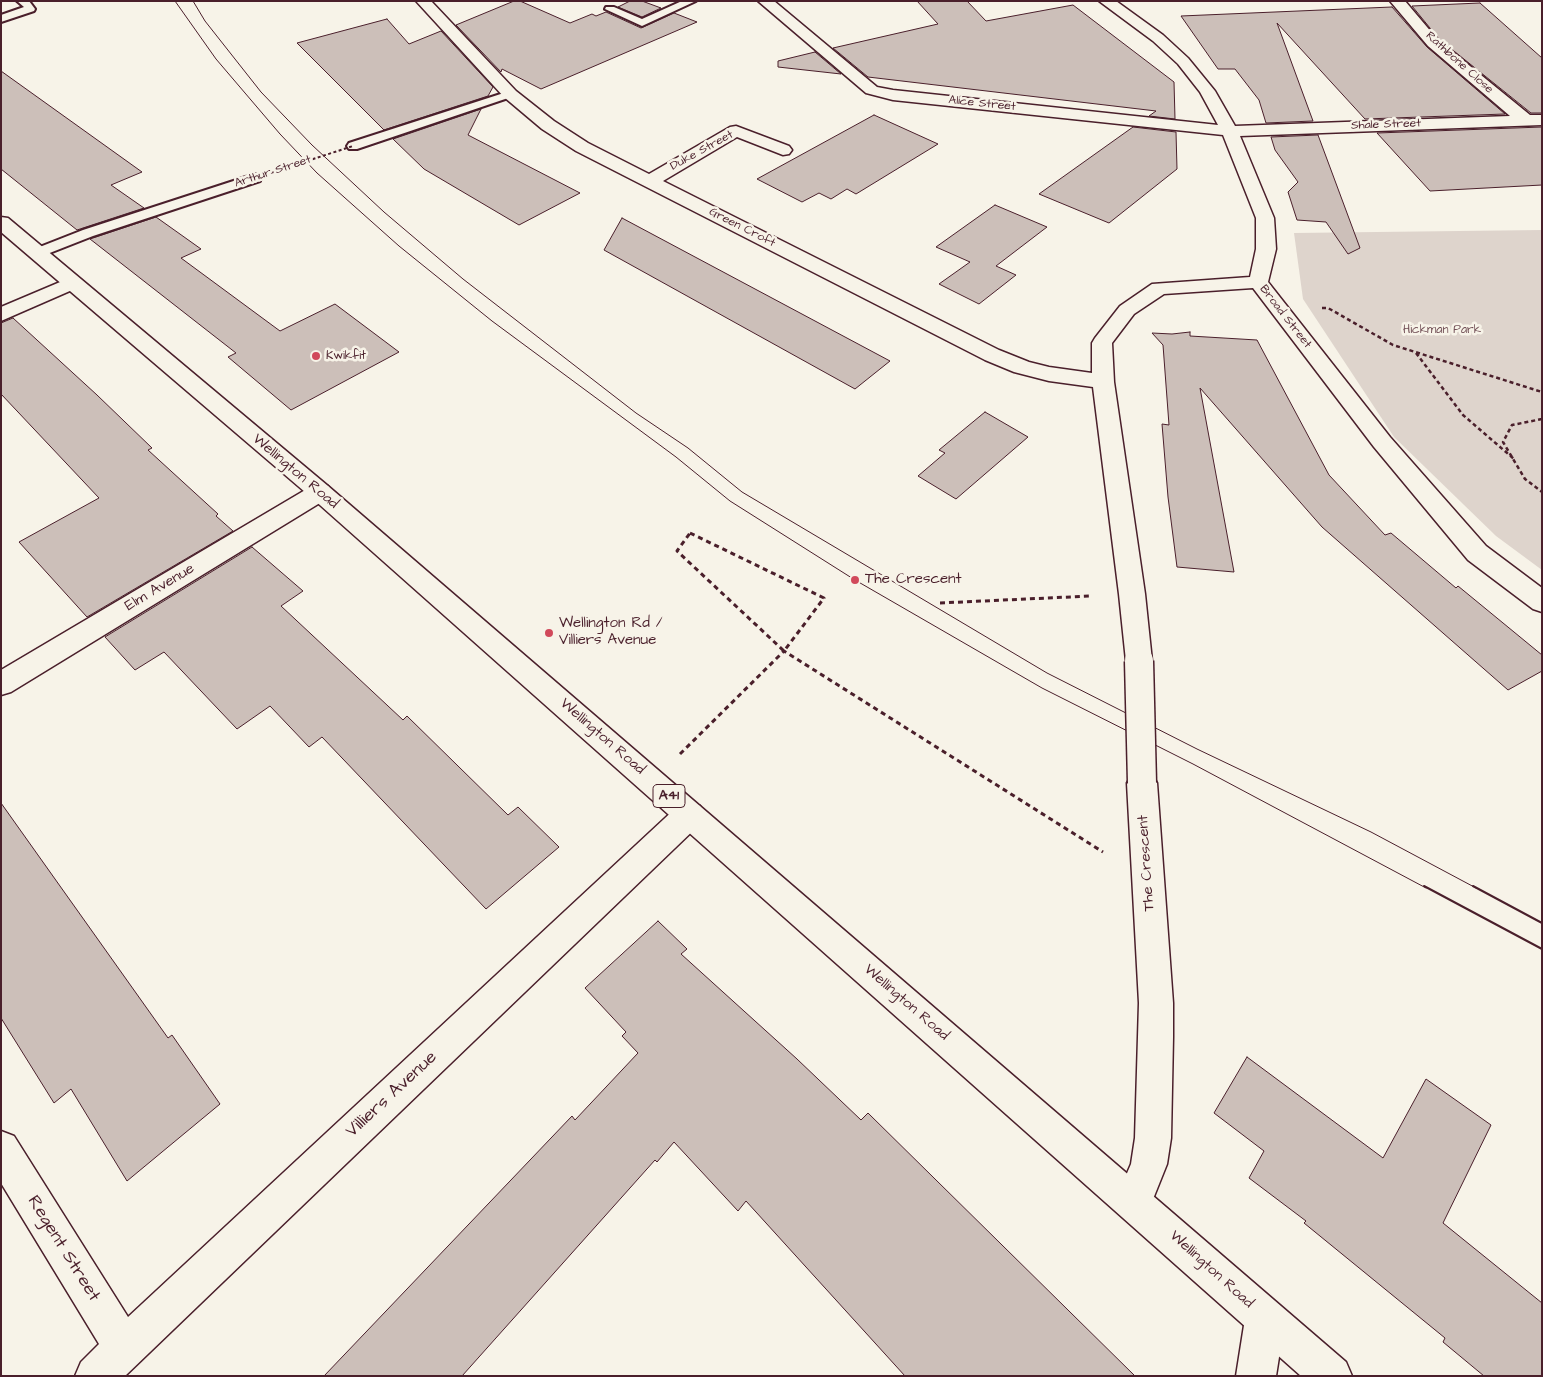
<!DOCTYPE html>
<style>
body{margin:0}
#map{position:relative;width:1543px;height:1377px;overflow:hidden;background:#f7f3e8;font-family:"Architects Daughter",sans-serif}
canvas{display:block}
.frame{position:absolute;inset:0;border:2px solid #4a1f2b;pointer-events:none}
</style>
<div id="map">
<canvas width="1543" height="1377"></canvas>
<div class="frame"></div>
</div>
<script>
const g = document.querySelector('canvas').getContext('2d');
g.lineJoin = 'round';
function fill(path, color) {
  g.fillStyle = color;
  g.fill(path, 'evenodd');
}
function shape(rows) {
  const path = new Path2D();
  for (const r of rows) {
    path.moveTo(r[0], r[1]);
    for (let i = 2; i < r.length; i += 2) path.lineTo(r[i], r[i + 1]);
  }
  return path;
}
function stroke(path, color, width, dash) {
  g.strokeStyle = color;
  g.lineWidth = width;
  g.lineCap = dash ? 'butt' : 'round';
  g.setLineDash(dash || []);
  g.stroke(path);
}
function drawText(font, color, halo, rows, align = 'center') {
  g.font = font + ' "Architects Daughter",sans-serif';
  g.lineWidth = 5;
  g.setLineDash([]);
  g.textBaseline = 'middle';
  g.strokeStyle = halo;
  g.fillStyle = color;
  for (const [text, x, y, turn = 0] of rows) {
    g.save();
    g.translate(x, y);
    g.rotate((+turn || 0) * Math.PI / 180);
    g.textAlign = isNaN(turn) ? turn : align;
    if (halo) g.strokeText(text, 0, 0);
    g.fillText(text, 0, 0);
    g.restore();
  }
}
const green = shape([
 [1542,230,1542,570,1496,536,1394,437,1303,299,1294,233]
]);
const building = shape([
 [514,1,520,1,570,23,592,14,596,16,606,12,641,28,674,13,697,22,541,89,502,69,501,72,456,25,514,1],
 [630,1,642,1,661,8,642,17,618,7,630,1],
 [917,1,967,1,986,21,1073,5,1174,82,1175,119,1149,116,1156,111,868,77,833,48,938,24,917,1],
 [1480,3,1542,58,1542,113,1531,113,1439,39,1412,6,1480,3],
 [1392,7,1427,47,1505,114,1365,119,1277,23,1313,121,1266,123,1259,100,1235,69,1218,69,1181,16,1392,7],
 [387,19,409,44,441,31,493,87,488,96,384,130,297,43,387,19],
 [815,52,841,74,778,67,778,61,815,52],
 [1,71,142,172,111,185,144,208,77,230,1,169,1,71],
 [481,109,468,135,580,193,519,225,424,169,393,139,481,109],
 [874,115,938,144,856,194,847,189,831,199,819,193,802,202,757,179,874,115],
 [1133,127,1176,132,1177,169,1109,223,1039,194,1133,127],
 [1542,127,1542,185,1430,191,1377,133,1542,127],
 [1318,135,1360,248,1348,254,1326,222,1297,220,1288,192,1298,182,1275,150,1271,137,1318,135],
 [995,205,1047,227,996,266,1016,275,979,304,939,284,970,262,936,247,995,205],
 [156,217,201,249,181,258,280,331,335,304,399,352,291,410,228,357,236,353,90,239,156,217],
 [622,218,890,361,855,389,604,250,622,218],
 [13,318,97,395,152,448,148,450,218,514,216,516,233,531,87,617,19,542,99,498,1,394,1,323,13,318],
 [1190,332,1190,336,1257,340,1329,475,1385,535,1391,533,1456,588,1458,586,1542,655,1542,671,1508,690,1322,527,1200,388,1234,572,1177,567,1168,497,1162,424,1169,425,1163,345,1152,333,1172,334,1190,332],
 [985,412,1028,437,956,499,918,476,945,453,939,450,985,412],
 [252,547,303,591,281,606,403,720,407,716,508,815,518,807,559,847,486,909,322,737,309,747,270,706,237,729,164,652,135,670,105,637,252,547],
 [1,803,168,1038,172,1035,220,1104,127,1181,71,1089,54,1103,1,1018,1,803],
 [658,921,687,949,681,954,797,1059,861,1120,868,1113,1135,1376,905,1376,746,1201,738,1211,674,1142,657,1162,655,1160,462,1376,324,1376,572,1116,575,1120,638,1053,622,1036,626,1032,585,988,658,921],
 [1247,1057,1383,1158,1426,1079,1491,1125,1443,1223,1542,1303,1542,1376,1484,1376,1443,1342,1445,1338,1304,1223,1306,1221,1249,1178,1264,1151,1214,1113,1247,1057]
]);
const pathFar1 = shape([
 [1322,308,1328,308,1393,345,1542,392],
 [1416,353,1463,415,1514,459],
 [1542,419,1512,425,1503,442,1525,479,1542,492]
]);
const path = shape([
 [690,533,824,598,784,651,677,551,690,533],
 [940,603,1091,596],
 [680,754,784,651,1103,852]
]);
const service = shape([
 [17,1,29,1,35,9,34,11,1,22,1,15,24,7,17,1],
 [682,1,696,1,642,26,605,9,606,7,614,7,642,19,682,1],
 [510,91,514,92,516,94,514,96,357,149,349,149,347,146,349,143,510,91],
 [255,174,261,178,260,181,93,236,42,256,32,256,30,253,32,250,83,230,255,174]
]);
const minor = shape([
 [416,1,431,1,516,91,554,121,588,143,649,174,730,127,736,126,789,146,792,150,789,154,783,155,737,137,663,181,999,350,1029,362,1049,367,1092,373,1092,343,1095,338,1120,306,1152,284,1250,277,1256,249,1256,218,1223,135,893,100,866,93,758,1,774,1,871,82,877,87,893,90,1218,125,1200,92,1178,64,1153,41,1099,1,1116,1,1163,35,1188,58,1215,91,1235,126,1510,116,1428,46,1390,1,1405,1,1438,40,1530,115,1542,115,1542,125,1240,136,1274,218,1276,249,1268,282,1390,437,1486,546,1542,588,1542,612,1533,609,1468,560,1374,447,1253,288,1164,294,1134,314,1112,343,1114,382,1145,594,1152,661,1149,669,1139,672,1129,669,1126,661,1119,594,1093,387,1049,381,1014,372,985,360,576,151,542,129,504,97,416,1],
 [72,277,79,279,82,283,79,287,1,321,1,307,72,277],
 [320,484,328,486,332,492,328,498,11,692,1,695,1,670,312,486,320,484],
 [1142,770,1152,774,1157,783,1173,1003,1173,1037,1171,1138,1167,1164,1147,1214,1134,1220,1121,1214,1115,1201,1131,1164,1135,1138,1139,1003,1127,783,1132,774,1142,770],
 [689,802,700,806,704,815,700,824,125,1376,75,1376,81,1362,99,1344,1,1183,1,1131,14,1136,128,1317,678,806,689,802],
 [1265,1299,1279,1305,1285,1319,1276,1376,1236,1376,1245,1319,1251,1305,1265,1299]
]);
const trunk = shape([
 [1,217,8,218,328,486,1346,1362,1352,1376,1301,1376,312,498,1,232,1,217]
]);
const tramFar1 = shape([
 [175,1,216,59,280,134,317,173,399,246,492,321,676,457,730,501,855,580,1042,688,1193,764,1426,888],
 [193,1,205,21,261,92,312,145,384,212,463,279,636,413,688,448,742,492,1047,673,1197,749,1371,832,1476,888]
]);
const tram = shape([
 [1424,886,1542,949],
 [1473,886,1542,923]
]);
const pathBridge = shape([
 [255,178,353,146]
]);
const minorBridge = shape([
 [1139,661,1142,783]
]);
const markers = [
 [316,356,5,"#d1495b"],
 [855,580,5,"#d1495b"],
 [549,633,5,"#d1495b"]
];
const farStreetnames = [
 ["Rathbone Close",1459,63,42],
 ["Alice Street",982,104,6],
 ["Shale Street",1386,125,-2],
 ["Duke Street",702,151,-29],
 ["Arthur Street",273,172,-18],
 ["Green Croft",742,228,27],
 ["Broad Street",1285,317,52]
];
const farParknames = [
 ["Hickman Park",1442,330]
];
const farPoinames = [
 ["Kwikfit",326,356]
];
const shields = [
 [669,796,32]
];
const shieldNames = [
 ["A41",669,796]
];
const streetNames = [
 ["Wellington Road",295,472,40],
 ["Elm Avenue",160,588,-31],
 ["Wellington Road",602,737,41],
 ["The Crescent",1147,863,-94],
 ["Wellington Road",906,1003,41],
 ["Wellington Road",1211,1270,42]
];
const poiNames = [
 ["The Crescent",865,580],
 ["Wellington Rd /",559,624],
 ["Villiers Avenue",559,641]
];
const nearStreetnames = [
 ["Villiers Avenue",392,1095,-43],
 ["Regent Street",63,1249,58]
];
fill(green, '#ded4cc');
fill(building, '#ccbfb9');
stroke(building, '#4a1f2b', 1);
stroke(service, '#4a1f2b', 4);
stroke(minor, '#4a1f2b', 3);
stroke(trunk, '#4a1f2b', 3);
stroke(pathFar1, '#4a1f2b', 2.5, [4, 3]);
stroke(path, '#4a1f2b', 3, [5, 4]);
fill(service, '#f7f3e8');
fill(minor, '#f7f3e8');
fill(trunk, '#f7f3e8');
stroke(tramFar1, '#4a1f2b', 1);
stroke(tram, '#4a1f2b', 2);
stroke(minorBridge, '#4a1f2b', 31, []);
stroke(pathBridge, '#4a1f2b', 2, [3, 2.5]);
stroke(minorBridge, '#f7f3e8', 28);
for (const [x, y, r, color] of markers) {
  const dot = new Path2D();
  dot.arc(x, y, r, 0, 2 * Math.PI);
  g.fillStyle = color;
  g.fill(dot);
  stroke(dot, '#f7f3e8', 2);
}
drawText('12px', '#4a1f2b', '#f7f3e8', farStreetnames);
drawText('12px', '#6f4c53', '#f7f3e8', farParknames);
drawText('12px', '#4a1f2b', '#f7f3e8', farPoinames, 'left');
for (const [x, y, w] of shields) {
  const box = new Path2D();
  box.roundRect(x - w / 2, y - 11.5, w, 23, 4);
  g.fillStyle = '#f7f3e8';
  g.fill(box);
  stroke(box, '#4a1f2b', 1);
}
drawText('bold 14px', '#4a1f2b', null, shieldNames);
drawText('15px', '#4a1f2b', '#f7f3e8', streetNames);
drawText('15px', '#4a1f2b', '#f7f3e8', poiNames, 'left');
drawText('18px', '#4a1f2b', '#f7f3e8', nearStreetnames);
</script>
